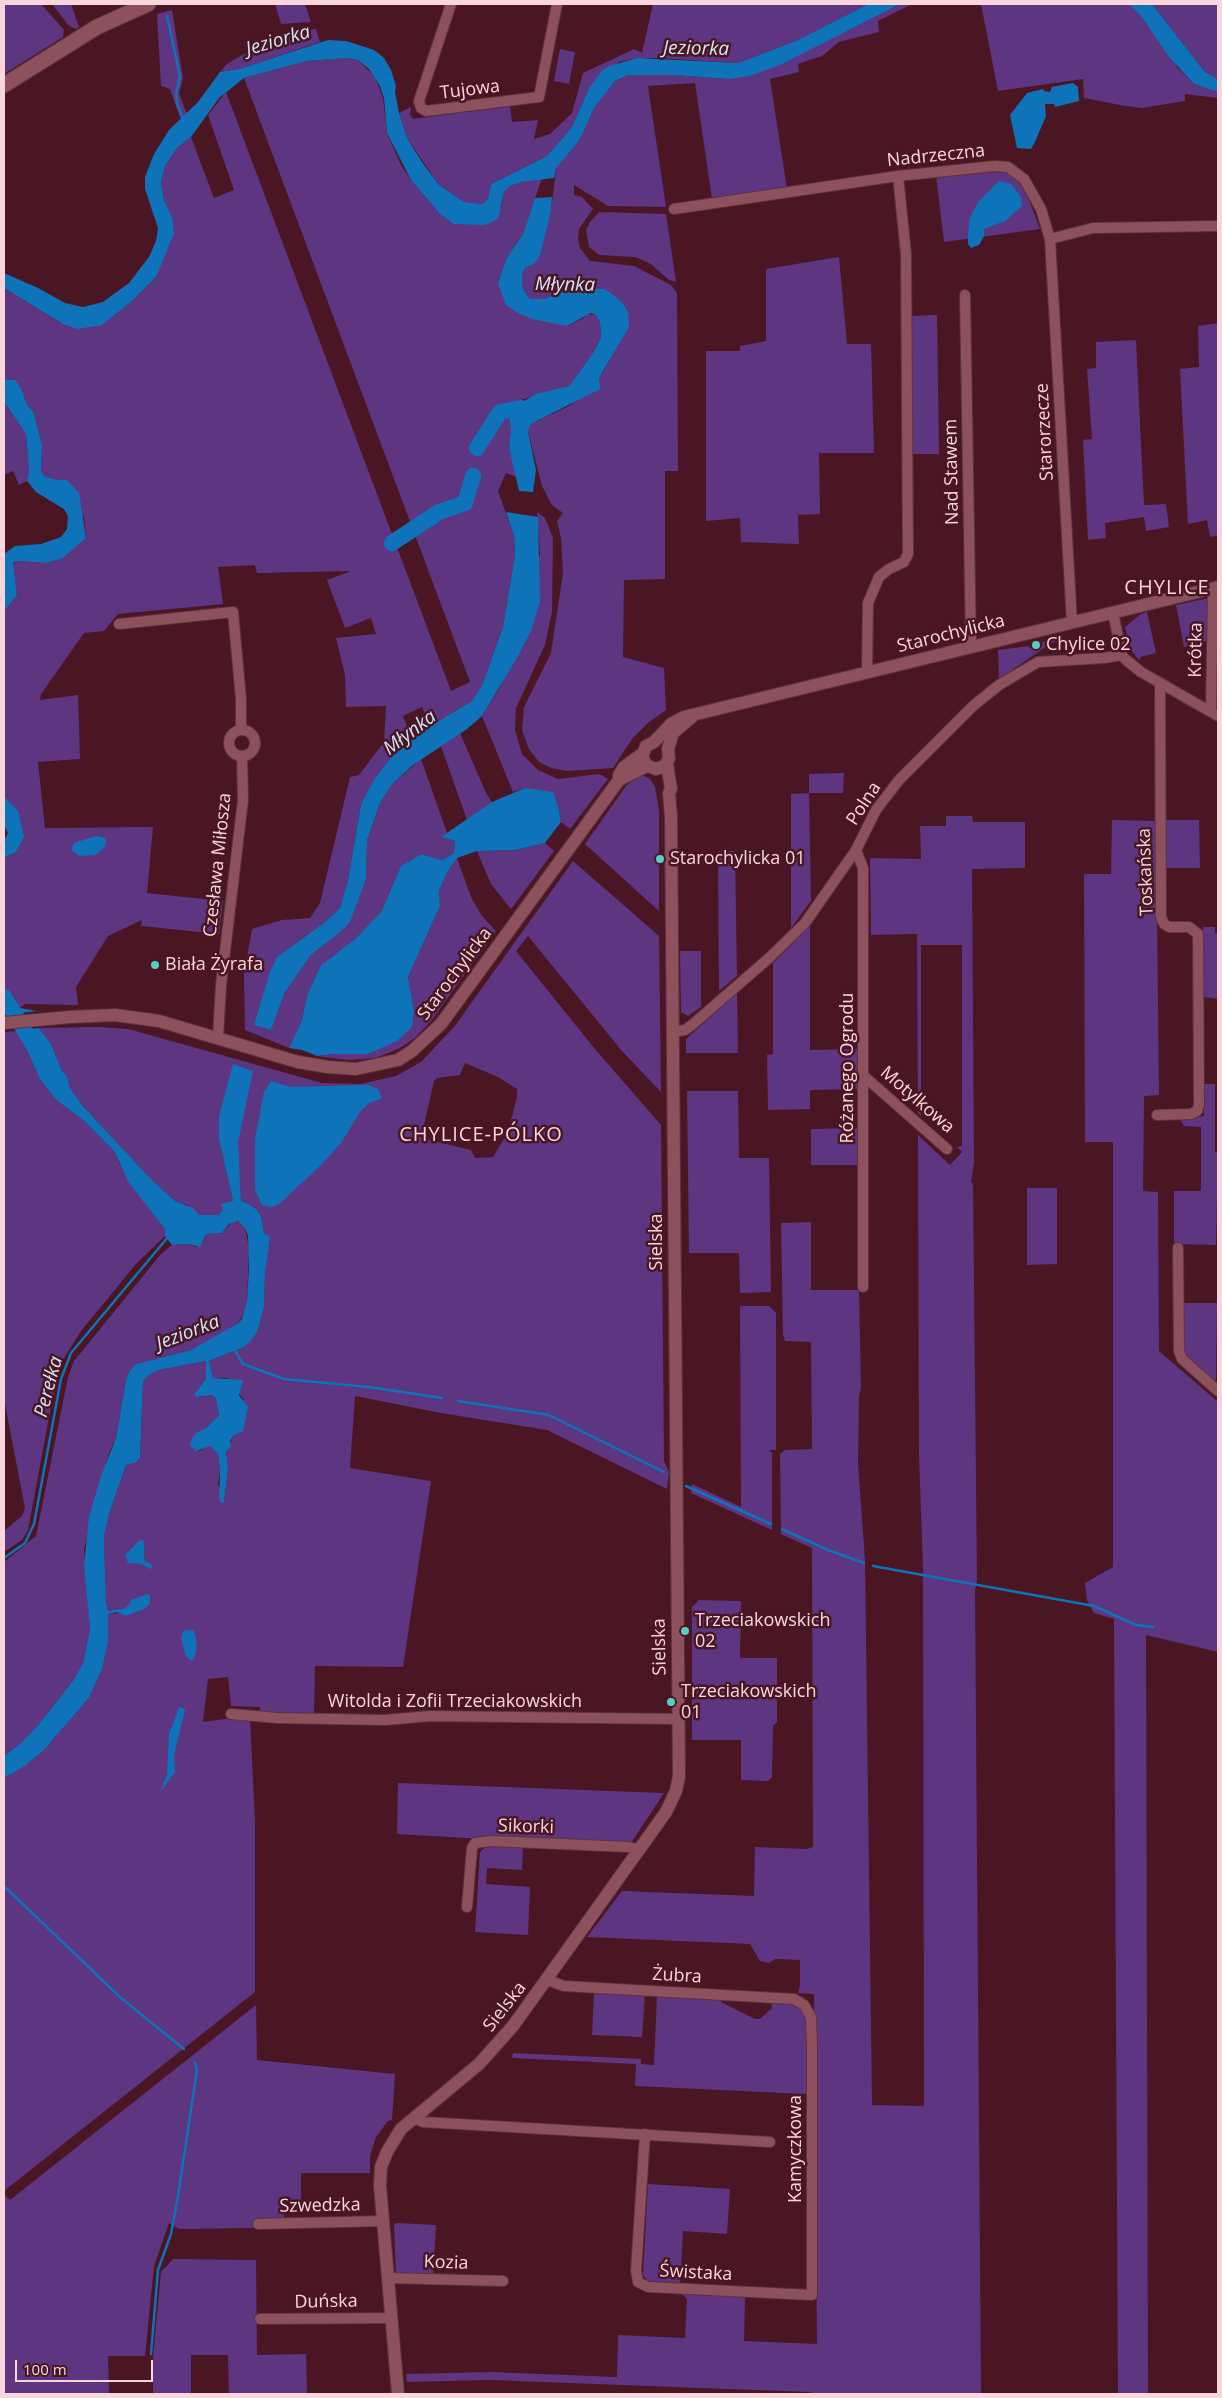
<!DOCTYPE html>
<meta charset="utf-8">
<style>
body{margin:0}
#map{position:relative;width:1222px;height:2398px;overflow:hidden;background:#4a1624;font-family:"Open Sans",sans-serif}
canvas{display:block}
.frame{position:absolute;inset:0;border:5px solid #f8d6db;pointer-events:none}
.scale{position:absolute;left:15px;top:2360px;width:138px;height:22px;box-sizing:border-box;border:2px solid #f8d6db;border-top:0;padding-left:6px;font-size:15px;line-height:18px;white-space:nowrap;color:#f8d6db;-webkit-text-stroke:4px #4a1624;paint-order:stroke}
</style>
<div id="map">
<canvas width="1222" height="2398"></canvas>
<div class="frame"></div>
<div class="scale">100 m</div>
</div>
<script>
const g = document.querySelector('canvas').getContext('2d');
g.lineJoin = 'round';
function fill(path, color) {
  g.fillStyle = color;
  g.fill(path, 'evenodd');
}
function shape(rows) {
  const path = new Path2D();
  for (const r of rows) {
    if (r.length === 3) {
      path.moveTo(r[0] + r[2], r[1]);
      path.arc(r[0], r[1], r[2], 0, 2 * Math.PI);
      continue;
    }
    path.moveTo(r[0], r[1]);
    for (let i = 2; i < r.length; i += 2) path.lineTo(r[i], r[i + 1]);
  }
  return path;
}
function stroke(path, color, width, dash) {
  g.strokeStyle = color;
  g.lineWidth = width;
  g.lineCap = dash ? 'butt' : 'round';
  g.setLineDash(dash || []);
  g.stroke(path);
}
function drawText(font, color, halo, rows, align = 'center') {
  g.font = font + ' "Open Sans",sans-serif';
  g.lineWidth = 5;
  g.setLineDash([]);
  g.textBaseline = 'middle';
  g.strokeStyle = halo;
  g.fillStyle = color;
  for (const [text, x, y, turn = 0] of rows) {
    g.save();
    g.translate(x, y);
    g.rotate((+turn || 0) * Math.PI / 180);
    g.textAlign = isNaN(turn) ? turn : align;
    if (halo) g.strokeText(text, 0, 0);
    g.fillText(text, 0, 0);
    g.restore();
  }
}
const green = shape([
 [4,4,41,4,64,30,63,37,4,74],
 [52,4,71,4,79,27,76,29,69,26],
 [275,4,305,4,311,22,281,24],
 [653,4,868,4,798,40,738,63,656,58,637,58,619,62,589,88,572,127,547,156,491,184,488,198,483,204,464,202,439,185,407,138,399,113,411,107,410,114,413,119,510,106,512,122,538,120,534,139,550,134,572,113,583,73,634,49,642,53],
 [900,4,912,4,878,21,879,32,839,42,822,56,798,64,799,72,770,79,787,189,712,199,695,83,648,86,666,207,608,206,574,185,574,195,582,197,593,209,579,229,578,239,580,248,590,261,634,266,671,285,677,293,678,471,665,471,665,579,624,580,623,657,664,668,666,710,649,722,632,739,613,768,567,771,551,768,539,762,529,749,522,730,524,707,551,653,563,573,561,538,557,521,563,513,552,505,542,486,528,432,531,424,571,405,599,379,629,326,605,289,573,287,544,299,530,299,523,289,522,275,525,268,534,264,551,211,556,168,584,131,594,108,606,92,615,81,628,75,673,75,729,79,822,43],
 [981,4,1129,4,1144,20,1178,68,1194,84,1218,92,1218,98,1185,94,1185,101,1142,108,1125,106,1084,98,1083,79,998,91],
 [1152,4,1218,4,1218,79,1205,72],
 [172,10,183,79,179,93,187,115,181,120,170,89,161,86,157,14],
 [316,29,320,42,239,69,220,72,227,64,242,55,260,50,283,33],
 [560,49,575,52,569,84,554,81],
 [348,58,358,60,375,77,383,98,387,133,401,165,411,180,440,214,453,224,501,208,504,192,510,186,522,182,542,178,523,234,506,259,498,283,567,326,584,318,587,314,596,315,600,323,601,337,593,353,569,386,514,402,509,448,517,477,506,473,498,491,514,536,515,554,503,627,482,685,472,701,430,727,422,707,403,716,411,738,389,760,361,804,348,880,340,908,325,922,277,957,271,1029,285,992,311,955,338,934,366,879,367,840,380,803,392,784,421,759,447,833,441,837,455,841,454,853,442,860,421,854,401,866,381,912,355,939,321,965,307,995,302,1020,289,1048,245,1030,244,975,252,929,282,920,310,918,320,903,350,777,359,775,384,742,386,706,346,707,345,675,336,638,376,634,371,618,345,628,327,580,351,571,257,573,255,565,218,567,223,604,118,614,104,631,84,633,41,694,40,700,78,695,80,759,38,762,45,828,153,827,147,893,223,901,219,934,141,926,142,920,108,936,76,987,78,1005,25,1004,20,1008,4,986,4,858,16,852,18,812,4,796,4,612,17,595,13,564,19,561,47,563,63,558,86,537,84,518,67,480,57,480,44,476,41,470,42,446,34,413,26,403,15,380,4,379,4,288,63,324,102,325,131,302,156,277,172,217,164,200,161,183,165,166,177,148,191,137,214,198,234,190,208,115,226,92,451,691,470,682,244,78,307,61],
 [1002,169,1018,179,1026,192,1040,229,944,242,936,175],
 [599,212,666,214,676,282,669,280,651,264,635,257,599,255,589,247,586,230,590,222],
 [839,257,847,344,871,344,874,453,819,453,820,514,798,515,799,544,741,542,740,518,706,521,706,351,740,351,740,346,766,341,766,269],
 [937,315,939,454,911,454,912,316],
 [1218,323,1218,535,1210,537,1207,520,1188,524,1180,369,1199,367,1198,326],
 [1136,340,1144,505,1166,504,1169,527,1146,531,1144,517,1105,523,1106,538,1088,540,1083,440,1092,439,1087,369,1096,368,1096,342],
 [4,402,26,434,29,472,27,481,19,485,13,471,4,475],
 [537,512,545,518,553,538,552,612,545,645,516,708,515,730,522,754,538,770,558,779,599,774,608,779,570,829,561,822,559,810,525,788,513,792,482,716,500,687,540,554],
 [1209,598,1210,640,1184,647,1176,605],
 [1147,612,1156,653,1140,657,1140,661,1130,649,1125,627,1141,614],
 [1062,638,1050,644,999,679,998,650,1029,646,1030,648,1043,645,1042,642],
 [460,733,486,793,492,802,467,820,441,746],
 [844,773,843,793,809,793,811,901,791,928,791,794,809,793,809,774],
 [638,776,644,776,650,779,655,787,659,810,659,911,585,844,626,786],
 [946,816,972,816,973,822,1025,822,1025,868,972,869,974,1163,971,1182,973,1184,977,1580,975,1590,981,2394,817,2394,808,2392,489,2380,407,2382,406,2374,490,2372,617,2377,618,2335,685,2338,687,2299,682,2294,745,2297,744,2341,817,2344,814,1994,798,1993,800,1985,800,1960,775,1959,769,1963,760,1961,750,1944,587,1937,622,1891,754,1896,755,1847,807,1849,813,1847,812,1548,781,1534,780,1454,785,1450,812,1449,811,1342,785,1341,783,1335,781,1223,811,1222,811,1290,859,1290,861,1389,859,1396,858,1464,865,1560,872,2105,924,2106,923,1569,919,1455,918,1135,950,1165,962,1152,957,1147,962,1146,962,945,921,945,921,1116,918,1113,917,934,871,935,870,858,921,859,920,826,946,826],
 [1112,820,1156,821,1159,1095,1144,1096,1143,1191,1158,1192,1159,1351,1217,1401,1218,1652,1146,1635,1148,2394,1118,2394,1114,1625,1114,1619,1094,1613,1087,1600,1085,1583,1113,1567,1113,1142,1085,1142,1084,874,1111,874],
 [1164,820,1199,820,1200,868,1165,868],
 [545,843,554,851,511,909,491,884,477,851,515,850],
 [718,851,735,851,737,976,719,991],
 [457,858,471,897,482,916,496,931,431,1021,415,1038,400,1048,376,1058,348,1060,317,1056,334,1054,368,1054,414,1010,408,977,440,906,439,891,448,871],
 [573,861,659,936,661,1092,622,1051,528,936,516,951,595,1049,661,1125,664,1461,669,1472,667,1489,547,1430,441,1413,355,1396,350,1468,431,1481,403,1667,315,1666,314,1715,260,1712,260,1707,231,1706,228,1677,208,1679,203,1722,232,1718,250,1720,255,1820,255,1992,4,2191,4,1778,25,1766,43,1751,89,1698,102,1669,108,1614,120,1613,130,1604,125,1608,108,1611,106,1602,104,1537,109,1514,126,1465,135,1463,140,1458,143,1381,149,1375,159,1370,206,1361,206,1379,194,1394,197,1397,212,1395,216,1399,219,1415,206,1428,197,1432,199,1451,207,1446,210,1446,218,1454,220,1471,218,1484,224,1502,228,1469,226,1451,234,1435,244,1400,227,1378,213,1378,209,1361,244,1347,258,1330,264,1307,265,1274,269,1236,264,1235,261,1216,257,1210,251,1205,241,1201,237,1142,240,1127,219,1140,233,1201,218,1215,196,1215,189,1206,175,1201,149,1177,82,1105,70,1088,67,1076,62,1071,51,1044,39,1028,98,1027,128,1029,322,1083,360,1084,396,1076,421,1062,454,1027],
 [465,1063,498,1077,517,1089,517,1097,508,1132,493,1157,475,1158,471,1150,421,1138,434,1081,437,1078,460,1075],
 [810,925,810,1050,858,1049,858,1089,810,1090,810,1109,768,1110,767,1055,773,1054,773,963,792,944,791,940],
 [1203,927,1215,927,1215,933,1218,933,1218,999,1204,997],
 [680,951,701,951,701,1007,688,1016,681,1012],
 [737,993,738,1053,686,1053,686,1039],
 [18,1031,40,1079,56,1100,83,1120,114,1151,119,1163,165,1229,165,1236,136,1264,81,1331,62,1361,55,1385,28,1530,22,1540,4,1552,4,1531,22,1516,25,1508,4,1399,4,1032],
 [1203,1084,1215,1084,1215,1152,1218,1152,1216,1245,1174,1244,1174,1191,1201,1191,1201,1127,1184,1126,1180,1119,1204,1116],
 [687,1091,738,1091,739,1158,769,1158,771,1292,740,1293,739,1253,689,1253],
 [858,1128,859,1165,811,1165,811,1129],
 [1027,1188,1057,1188,1057,1264,1027,1265],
 [233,1221,241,1222,245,1228,249,1248,247,1302,245,1313,237,1324,210,1341,191,1350,136,1364,130,1370,126,1380,116,1438,109,1453,84,1549,90,1629,83,1663,72,1682,39,1724,21,1743,4,1756,4,1562,36,1536,68,1377,74,1361,161,1254,172,1245,188,1244,196,1247,203,1242,206,1234,222,1233],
 [1182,1303,1217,1303,1216,1380,1213,1383,1190,1361,1183,1351],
 [740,1306,769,1306,776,1313,776,1450,769,1450,772,1453,772,1530,691,1493,692,1484,741,1507],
 [699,1600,741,1601,740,1658,777,1658,777,1722,773,1726,772,1777,768,1781,741,1780,741,1740,692,1740,692,1607],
 [398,1783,664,1793,631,1843,467,1838,397,1834],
 [488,1845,523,1846,522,1870,487,1868,486,1884,530,1887,528,1935,475,1932,480,1852],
 [594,1992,645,1994,642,2037,592,2035],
 [657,1995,722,1998,721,2002,755,2019,760,2019,772,2008,771,2000,800,2005,807,2021,806,2094,635,2086,636,2064,512,2058,513,2053,641,2059,641,2064,654,2065],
 [256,2005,257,2060,395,2074,392,2120,388,2121,376,2137,370,2156,370,2173,301,2173,301,2213,284,2213,284,2220,255,2220,254,2228,179,2229,169,2223,154,2266,145,2356,108,2356,109,2394,4,2394,4,2194,10,2200],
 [648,2184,730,2189,727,2234,683,2231,680,2283,648,2281,643,2275],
 [398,2223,436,2225,433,2275,396,2274,394,2224],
 [173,2259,256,2260,257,2355,306,2354,307,2394,229,2394,228,2355,191,2355,191,2394,153,2394,153,2356,161,2272]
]);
const water = shape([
 [868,4,900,4,782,64,750,76,729,79,673,75,628,75,615,81,594,108,584,131,577,143,556,168,554,178,522,182,510,186,504,192,498,219,485,225,453,224,440,214,411,180,387,133,384,98,380,86,369,69,358,60,348,58,307,61,244,78,219,98,191,137,177,148,165,166,161,183,164,200,172,217,174,233,156,277,131,302,102,325,77,329,63,324,4,288,4,273,38,288,65,303,83,307,103,302,129,283,149,257,156,241,158,228,145,189,145,177,154,154,169,130,198,102,220,72,239,69,328,40,346,41,374,50,384,58,391,70,396,86,395,92,399,113,407,138,422,162,439,185,464,202,483,204,488,198,491,184,547,156,572,127,589,88,602,71,609,66,637,58,738,63,798,40],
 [1129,4,1152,4,1205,72,1218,79,1218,92,1194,84,1169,57,1144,20],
 [1073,83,1078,87,1079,101,1055,107,1054,104,1045,104,1046,116,1034,144,1031,149,1017,148,1010,115,1027,93,1043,89,1044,91,1050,92,1052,87],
 [999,181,1011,184,1021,197,1022,206,1005,221,984,229,984,236,979,245,971,248,968,244,968,234,970,217,979,201],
 [552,197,551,211,540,256,534,264,525,268,522,275,523,289,530,299,544,299,573,287,605,289,621,301,628,312,629,327,602,373,599,379,600,389,531,424,528,432,536,470,533,492,519,491,509,448,511,426,508,412,510,407,514,402,524,401,536,394,569,386,593,353,601,337,600,323,596,315,591,313,567,326,532,319,518,313,506,305,498,283,506,259,523,234,535,198],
 [4,379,15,380,21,388,26,403,34,413,42,446,41,470,44,476,57,480,67,480,79,493,86,538,63,558,47,563,19,561,13,563,17,595,4,612,4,554,15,546,41,544,61,537,67,529,68,516,64,509,36,492,27,481,29,472,26,434,4,402],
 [506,512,538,517,540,601,532,629,518,656,482,716,467,729,413,765,392,784,380,803,367,840,366,879,350,922,338,934,311,955,285,992,271,1030,254,1025,270,972,277,957,325,922,340,908,348,880,361,804,374,780,389,760,411,738,472,701,482,685,503,627,515,554,514,536],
 [525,788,553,792,559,810,561,822,545,843,515,850,477,851,457,858,448,871,439,891,440,906,408,977,414,1010,412,1027,397,1041,368,1054,334,1054,317,1056,302,1050,289,1048,302,1020,307,995,321,965,355,939,381,912,401,866,421,854,442,860,454,853,455,841,441,837,492,802],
 [4,796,18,811,24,837,16,852,4,858,4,841,8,833,4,825],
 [96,836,105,838,106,842,104,848,95,855,80,856,71,850,74,843],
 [4,986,20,1008,37,1011,4,1015],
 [39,1028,51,1044,62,1071,67,1076,70,1088,82,1105,149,1177,175,1201,193,1208,199,1215,218,1215,223,1210,221,1204,233,1201,219,1140,219,1116,233,1064,253,1071,238,1142,241,1201,251,1205,257,1210,261,1216,264,1234,270,1236,265,1274,264,1307,258,1330,251,1341,244,1347,209,1361,213,1378,243,1380,239,1395,248,1407,243,1431,234,1435,230,1441,231,1447,226,1451,228,1469,224,1502,221,1503,219,1499,220,1471,218,1454,210,1446,196,1451,190,1446,192,1438,197,1432,206,1428,219,1415,216,1399,212,1395,196,1397,194,1394,206,1379,206,1361,159,1370,149,1375,143,1381,140,1458,135,1463,126,1465,109,1514,104,1537,106,1602,108,1611,125,1608,130,1604,131,1600,147,1594,150,1595,150,1603,146,1608,126,1616,117,1612,108,1614,108,1641,102,1669,89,1698,43,1751,25,1766,4,1778,4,1756,21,1743,39,1724,72,1682,83,1663,90,1629,84,1565,89,1517,101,1476,116,1438,126,1380,130,1370,136,1364,191,1350,237,1324,242,1319,247,1302,249,1267,248,1236,245,1228,238,1221,229,1224,222,1233,206,1234,200,1247,188,1244,172,1245,165,1236,165,1229,129,1183,114,1151,83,1120,56,1100,40,1079,18,1031],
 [271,1081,291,1087,368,1085,378,1089,382,1098,369,1103,360,1112,341,1143,320,1166,278,1205,270,1207,262,1205,255,1190,255,1139,264,1092],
 [140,1540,143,1540,144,1546,144,1560,152,1565,152,1568,150,1569,141,1564,128,1563,125,1555],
 [189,1630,194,1631,197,1645,194,1659,191,1661,186,1656,181,1638,183,1631],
 [179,1707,185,1709,174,1756,175,1772,161,1791,167,1774,169,1734]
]);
const stream = shape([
 [167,16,180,76,176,94,177,104,184,121],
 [234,1349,243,1364,284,1379,369,1387,442,1398],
 [458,1401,549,1415,664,1472],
 [686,1486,771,1524],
 [782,1529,828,1550,864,1563],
 [4,1558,25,1543,34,1524,61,1379,71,1353,168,1237],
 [873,1566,1094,1606,1136,1625,1153,1627],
 [4,1886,121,1998,184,2049],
 [151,2354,158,2270,171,2234,178,2196,197,2070,195,2063]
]);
const river = shape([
 [477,448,500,412,521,408],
 [392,543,439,512,465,503,473,476],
 [4,997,36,1049]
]);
const minor = shape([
 [451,4,419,101,421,108,426,111,539,97,557,4],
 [674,209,898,176,995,166,1008,167,1024,179,1041,209,1050,239,1093,228,1218,226],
 [1050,239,1072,623],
 [965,295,971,647],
 [1113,613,1122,655,1125,659,1141,672,1218,716],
 [119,624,233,612,241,699,241,730],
 [867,673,868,603,879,577,889,569,904,562,908,554,906,254,898,176],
 [1211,712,1213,588],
 [242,743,13],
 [856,850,863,868,863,1287],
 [672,1032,685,1030,692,1025,769,958,805,923,856,850,876,810,899,780,973,706,999,685,1038,662,1104,658,1122,655],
 [218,1037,221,985,243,800,242,756],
 [865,1077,947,1149],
 [1157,1115,1191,1114,1197,1111,1199,1105,1198,934,1189,927,1169,927,1164,924,1161,917,1160,683],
 [1178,1248,1179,1351,1182,1359,1218,1391],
 [231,1714,278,1718,385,1720,430,1716,679,1719],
 [467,1907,472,1848,475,1843,491,1841,629,1847,640,1850],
 [547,1980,564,1986,794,1999,804,2005,811,2017,812,2044,812,2295,648,2287,638,2282,636,2271,645,2134],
 [414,2118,423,2122,770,2142],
 [258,2224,383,2221],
 [388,2278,503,2281],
 [260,2319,392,2318]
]);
const tertiary = shape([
 [692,717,673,733,668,749,669,758,665,766,656,769,646,765,642,757,646,746,654,742,671,724,684,717,1218,587],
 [619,780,619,775,624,767,642,754],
 [4,1023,70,1017,115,1015,159,1021,298,1062,328,1067,356,1069,398,1060,412,1051,441,1024,619,780,647,766],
 [398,2394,380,2186,381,2167,387,2152,401,2129,479,2064,513,2026,666,1812,676,1791,679,1776,671,816,669,793,671,789,667,764]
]);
const secondary = shape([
 [4,85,97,27,148,4]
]);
const markers = [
 [1036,645,5,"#56cec3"],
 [660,859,5,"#56cec3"],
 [155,965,5,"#56cec3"],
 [685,1631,5,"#56cec3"],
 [671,1702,5,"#56cec3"]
];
const streetNames = [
 ["Tujowa",470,90,-7],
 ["Nadrzeczna",936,156,-6],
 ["Starorzecze",1045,432,-93],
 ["Nad Stawem",952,472,-91],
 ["Starochylicka",951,634,-14],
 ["Krótka",1196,650,-89],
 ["Polna",864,804,-57],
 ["Czesława Miłosza",218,865,-84],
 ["Toskańska",1146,872,-92],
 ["Starochylicka",455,974,-53],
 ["Różanego Ogrodu",848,1068,-90],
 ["Motylkowa",917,1100,41],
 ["Sielska",657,1242,-90],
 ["Sielska",660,1647,-91],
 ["Witolda i Zofii Trzeciakowskich",455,1702],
 ["Sikorki",526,1827,2],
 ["Żubra",677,1976,3],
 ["Sielska",505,2007,-52],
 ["Kamyczkowa",796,2149,-90],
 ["Szwedzka",320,2206,-1],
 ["Kozia",446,2263,2],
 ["Świstaka",696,2273,3],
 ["Duńska",326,2302,-1]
];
const poiNames = [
 ["Chylice 02",1046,645],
 ["Starochylicka 01",670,859],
 ["Biała Żyrafa",165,965],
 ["Trzeciakowskich",695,1621],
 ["02",695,1642],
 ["Trzeciakowskich",681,1692],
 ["01",681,1713]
];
const waterNames = [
 ["Jeziorka",278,41,-16],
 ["Jeziorka",696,49,1],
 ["Młynka",565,285,1],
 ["Młynka",410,733,-37],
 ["Jeziorka",188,1333,-21],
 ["Perełka",49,1387,-75]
];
const quarterNames = [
 ["CHYLICE",1167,588],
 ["CHYLICE-PÓLKO",481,1135]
];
fill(green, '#5e3580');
fill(water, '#0f73b9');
stroke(stream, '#0f73b9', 2.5);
stroke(river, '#0f73b9', 16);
stroke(minor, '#5e333e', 12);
stroke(tertiary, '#5e333e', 14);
stroke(secondary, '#5e333e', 17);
stroke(minor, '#8c515d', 10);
stroke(tertiary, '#8c515d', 12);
stroke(secondary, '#8c515d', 15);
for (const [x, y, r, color] of markers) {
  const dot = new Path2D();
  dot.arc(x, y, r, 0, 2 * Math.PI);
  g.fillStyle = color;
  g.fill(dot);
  stroke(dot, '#4a1624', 2);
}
drawText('18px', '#f8d6db', '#4a1624', streetNames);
drawText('18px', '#f8d6db', '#4a1624', poiNames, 'left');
drawText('italic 19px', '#d1e5f8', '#4a1624', waterNames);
g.letterSpacing = '1px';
drawText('20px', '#f8d6db', '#4a1624', quarterNames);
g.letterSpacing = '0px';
</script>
